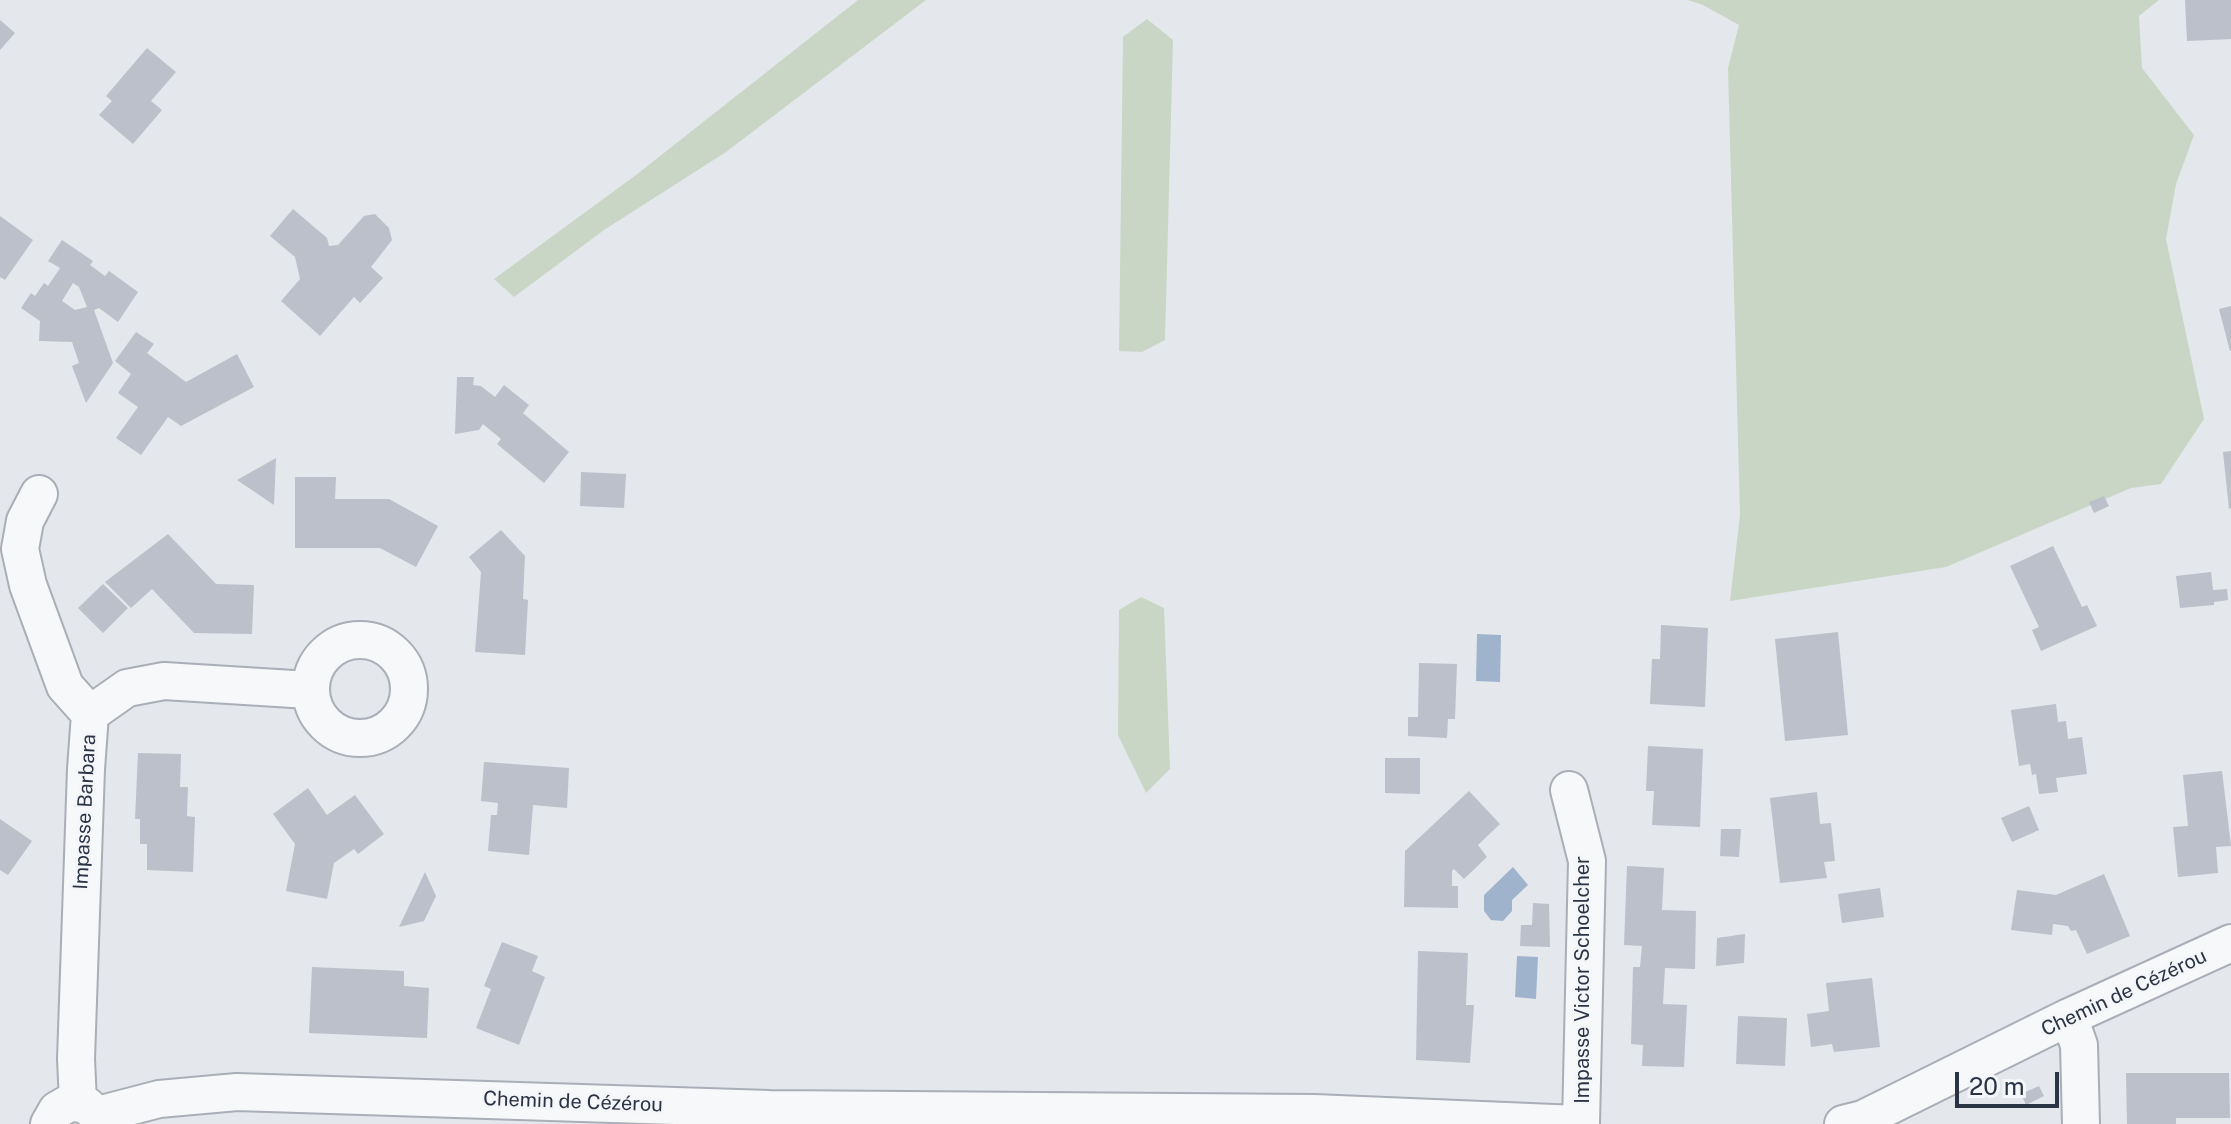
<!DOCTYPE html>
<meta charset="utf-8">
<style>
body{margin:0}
#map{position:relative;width:2231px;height:1124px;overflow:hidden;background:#e4e7ec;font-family:"Public Sans",sans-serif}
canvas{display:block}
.scale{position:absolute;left:1955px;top:1072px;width:104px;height:36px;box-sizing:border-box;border:4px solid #2b3445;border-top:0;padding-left:10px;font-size:24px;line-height:28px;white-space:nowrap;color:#2b3445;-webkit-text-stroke:6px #f4f6f9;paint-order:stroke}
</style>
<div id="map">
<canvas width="2231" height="1124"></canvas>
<div class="scale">20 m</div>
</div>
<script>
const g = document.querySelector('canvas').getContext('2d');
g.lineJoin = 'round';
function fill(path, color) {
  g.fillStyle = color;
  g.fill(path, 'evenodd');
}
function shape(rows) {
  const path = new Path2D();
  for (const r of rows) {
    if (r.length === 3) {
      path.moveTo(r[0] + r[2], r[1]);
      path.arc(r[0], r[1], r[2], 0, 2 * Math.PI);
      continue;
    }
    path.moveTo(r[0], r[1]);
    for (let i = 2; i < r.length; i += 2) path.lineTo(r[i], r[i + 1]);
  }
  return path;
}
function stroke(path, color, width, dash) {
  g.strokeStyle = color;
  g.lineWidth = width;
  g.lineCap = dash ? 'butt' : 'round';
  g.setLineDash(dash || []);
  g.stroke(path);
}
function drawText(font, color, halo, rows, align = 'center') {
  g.font = font + ' "Public Sans",sans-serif';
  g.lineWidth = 6;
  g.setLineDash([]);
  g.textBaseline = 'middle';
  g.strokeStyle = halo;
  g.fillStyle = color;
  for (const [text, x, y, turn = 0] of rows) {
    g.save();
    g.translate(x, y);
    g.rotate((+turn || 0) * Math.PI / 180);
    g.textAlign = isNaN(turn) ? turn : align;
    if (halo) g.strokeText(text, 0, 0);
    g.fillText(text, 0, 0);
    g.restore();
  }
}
const green = shape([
 [858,0,926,0,726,152,604,230,514,297,494,279,636,175],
 [1688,0,2159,0,2139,16,2142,68,2194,135,2176,184,2166,239,2204,419,2161,484,2131,488,1946,567,1730,601,1740,515,1728,68,1739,25,1703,5],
 [1147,19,1173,40,1165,340,1142,352,1119,351,1123,37],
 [1141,597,1164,608,1170,769,1146,793,1118,735,1119,610]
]);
const water = shape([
 [1477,634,1501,635,1500,682,1476,681],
 [1513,867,1528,885,1512,900,1512,911,1503,921,1491,920,1484,911,1484,895],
 [1517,956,1538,957,1536,999,1515,997]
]);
const building = shape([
 [2185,0,2231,0,2231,39,2187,41],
 [0,20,15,33,0,50],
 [147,48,176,72,151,101,162,110,133,144,99,115,112,101,106,96],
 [293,209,327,238,329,246,338,245,364,216,375,214,389,228,392,240,371,267,383,278,360,303,354,297,320,336,281,301,300,279,295,257,270,236],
 [0,216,33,240,5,280,0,277],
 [62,240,93,261,90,265,105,276,109,271,138,292,118,322,99,308,94,310,113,363,86,403,72,366,79,363,72,342,39,341,40,321,21,308,31,293,35,296,44,283,48,286,60,268,48,261],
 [73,283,79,287,87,307,75,310,62,301],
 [2231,306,2231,351,2230,351,2219,309],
 [136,332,154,344,147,353,186,382,237,354,254,387,181,426,168,417,141,455,116,438,138,407,118,393,131,374,115,361],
 [457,377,474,377,473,385,481,386,495,397,504,385,529,405,523,413,569,452,544,483,497,444,501,439,483,424,479,430,455,434],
 [2231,451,2231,508,2229,509,2223,452],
 [276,458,274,505,237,480],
 [581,472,626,474,624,508,580,506],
 [295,477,336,477,335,499,389,499,438,526,416,567,380,548,295,548],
 [2104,496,2109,506,2094,513,2089,502],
 [501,530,525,556,523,599,528,600,525,655,475,652,481,572,469,557],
 [168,534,216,584,254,585,252,634,194,633,152,589,131,608,105,582],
 [2053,546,2082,607,2087,605,2097,626,2041,651,2032,630,2039,627,2010,566],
 [2211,572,2213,590,2227,589,2228,600,2214,602,2214,605,2180,608,2176,576],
 [103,584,128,608,103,633,78,608],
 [1661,625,1708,628,1705,707,1650,704,1652,659,1660,659],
 [1838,632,1848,735,1785,741,1775,639],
 [1419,663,1457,664,1455,719,1448,719,1447,738,1408,736,1408,717,1418,717],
 [2056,704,2058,722,2066,721,2068,739,2082,737,2087,774,2056,778,2058,792,2039,794,2036,774,2032,775,2030,764,2019,766,2011,710],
 [1648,746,1703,749,1700,827,1652,825,1654,791,1646,791],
 [138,753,181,754,180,787,188,787,187,816,195,817,193,872,147,870,147,844,140,844,140,819,135,819],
 [1385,758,1420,758,1420,794,1385,793],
 [484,762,569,768,567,808,533,805,529,855,488,851,491,815,497,815,498,803,481,801],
 [2222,771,2231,846,2216,847,2218,873,2178,877,2173,827,2188,826,2183,775],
 [308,788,327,815,355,795,384,834,358,854,354,849,334,863,327,899,286,891,295,844,273,814],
 [1469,791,1500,824,1478,845,1487,857,1464,879,1454,869,1452,871,1452,886,1458,886,1458,908,1404,907,1405,851],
 [1817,792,1820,824,1831,823,1835,861,1824,862,1827,878,1780,883,1770,798],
 [2029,806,2039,830,2012,842,2001,818],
 [0,819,32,841,8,875,0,870],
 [1721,829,1741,829,1739,857,1720,856],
 [1627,866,1664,868,1662,910,1696,911,1695,969,1665,968,1663,1004,1687,1005,1684,1067,1642,1066,1643,1045,1631,1044,1633,967,1640,967,1642,946,1624,945],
 [425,872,436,896,424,921,399,927],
 [2104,874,2130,936,2087,954,2076,930,2071,931,2068,926,2053,924,2052,935,2011,930,2017,890,2056,895],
 [1880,888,1884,917,1842,923,1838,894],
 [1533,903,1549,904,1550,947,1520,946,1521,925,1532,925],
 [1745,934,1744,963,1716,966,1717,938],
 [502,942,538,956,532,971,545,977,519,1045,476,1028,491,989,484,986],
 [1418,951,1468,953,1466,1005,1474,1005,1470,1063,1416,1060],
 [312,967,404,971,404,986,429,988,427,1038,309,1033],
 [1872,978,1880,1047,1834,1052,1832,1044,1811,1047,1807,1014,1829,1011,1826,983],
 [1738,1016,1787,1018,1785,1066,1736,1064],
 [2126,1073,2229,1073,2230,1118,2176,1118,2176,1124,2127,1124],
 [2039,1086,2044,1096,2026,1105,2021,1094]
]);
const minor = shape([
 [39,494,25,521,20,549,28,585,65,686,90,714,86,769,76,1059,78,1102],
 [360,689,49],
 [90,714,127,688,164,681,309,690],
 [1569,790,1587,861,1581,1124],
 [2069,1017,2079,1045,2081,1124],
 [98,1115,159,1099,237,1092,769,1109,1314,1113,1578,1124],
 [49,1124,57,1110,71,1102,86,1105,96,1114],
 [1843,1124,1863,1119,2069,1017,2231,943]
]);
const streetNames = [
 ["Impasse Barbara",85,812,-87],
 ["Impasse Victor Schoelcher",1583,980,-90],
 ["Chemin de Cézérou",2124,993,-25],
 ["Chemin de Cézérou",573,1102,2]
];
fill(green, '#c9d6c5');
fill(water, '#9fb4cc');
fill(building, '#bbc0ca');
stroke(minor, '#a9aeb7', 40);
stroke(minor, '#f7f8fa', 36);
drawText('20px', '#2b3445', '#f4f6f9', streetNames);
</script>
